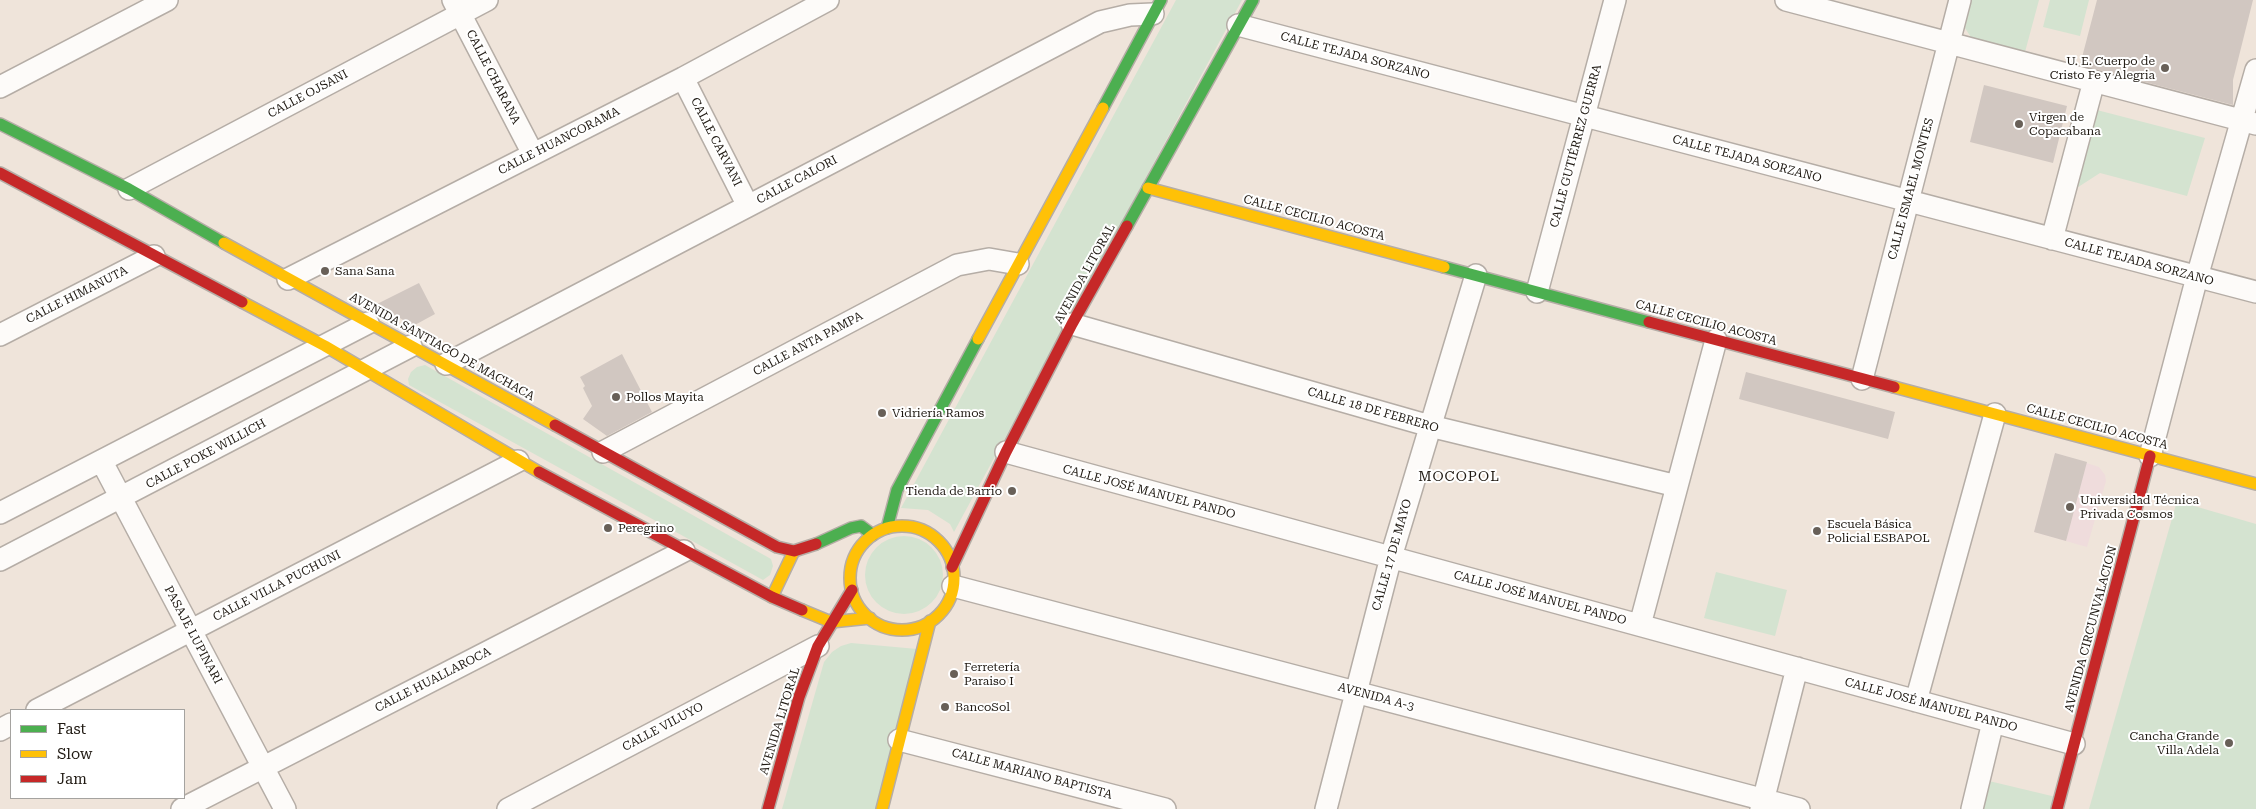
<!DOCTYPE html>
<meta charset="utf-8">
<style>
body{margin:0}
#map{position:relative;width:2256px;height:809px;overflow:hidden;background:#efe4da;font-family:"Roboto Serif",serif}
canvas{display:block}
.legend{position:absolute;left:10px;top:709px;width:175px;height:90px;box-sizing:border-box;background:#fff;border:1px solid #a5a3a0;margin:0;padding:6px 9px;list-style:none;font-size:15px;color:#1f1912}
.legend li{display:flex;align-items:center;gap:10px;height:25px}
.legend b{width:25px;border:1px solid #a5a3a0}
</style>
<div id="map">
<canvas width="2256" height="809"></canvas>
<ul class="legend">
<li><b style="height:6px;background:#4caf50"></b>Fast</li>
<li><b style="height:6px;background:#ffc107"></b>Slow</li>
<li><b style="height:6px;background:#c62828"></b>Jam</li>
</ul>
</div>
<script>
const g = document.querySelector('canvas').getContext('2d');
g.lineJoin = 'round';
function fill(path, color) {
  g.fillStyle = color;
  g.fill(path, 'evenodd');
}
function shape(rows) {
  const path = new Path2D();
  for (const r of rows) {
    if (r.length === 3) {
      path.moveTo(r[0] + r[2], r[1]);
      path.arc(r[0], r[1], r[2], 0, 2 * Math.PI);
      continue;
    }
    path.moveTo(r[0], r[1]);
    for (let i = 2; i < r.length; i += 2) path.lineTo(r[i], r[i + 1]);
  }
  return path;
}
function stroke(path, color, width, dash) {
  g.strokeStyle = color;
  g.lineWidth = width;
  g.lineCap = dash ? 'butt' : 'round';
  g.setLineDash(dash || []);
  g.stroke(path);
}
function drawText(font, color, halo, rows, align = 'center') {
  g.font = font + ' "Roboto Serif",serif';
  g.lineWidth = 4;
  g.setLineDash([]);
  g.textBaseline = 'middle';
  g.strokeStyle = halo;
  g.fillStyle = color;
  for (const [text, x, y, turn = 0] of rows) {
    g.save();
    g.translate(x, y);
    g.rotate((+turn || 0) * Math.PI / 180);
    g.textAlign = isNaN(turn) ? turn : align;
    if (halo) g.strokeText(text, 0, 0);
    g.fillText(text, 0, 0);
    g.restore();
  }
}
const education = shape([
 [2055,453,2099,467,2105,475,2106,481,2087,547,2034,532]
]);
const green = shape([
 [1176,0,1242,0,954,532,950,524,928,510,901,508],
 [1971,0,2039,0,2025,52,1972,39,1965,28],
 [2050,0,2089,0,2080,36,2043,27],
 [2093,109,2205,138,2187,196,2100,173,2072,191],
 [425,365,771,559,773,566,770,575,763,580,409,385,408,379,411,372,417,367],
 [2177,501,2256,524,2256,809,2089,809],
 [904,575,39],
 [1716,572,1787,590,1775,636,1704,618],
 [851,643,917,649,876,809,782,809,824,662,832,652,841,646],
 [1989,781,2056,797,2054,809,1982,809]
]);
const building = shape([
 [2097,0,2253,0,2233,80,2233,105,2080,65],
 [1984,85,2067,106,2053,163,1970,142],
 [419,283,435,314,413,326,377,304],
 [622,354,652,412,607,436,583,419,592,406,583,388,585,386,580,377],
 [1746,372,1895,412,1888,439,1739,399],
 [2055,453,2087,462,2066,541,2034,532]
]);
const street = shape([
 [453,0,533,154],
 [1786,0,2256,124],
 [1238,25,2256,292],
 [683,78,748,206],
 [0,87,167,0],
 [129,189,487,0],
 [2052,239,2094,81],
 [288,279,683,78,828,0],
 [1537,292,1615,0],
 [1072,324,1430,426,1677,486],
 [0,335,154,256],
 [446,364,1100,22,1130,15,1153,14],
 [1862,379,1960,0],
 [603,452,957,265,989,259,1018,264],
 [1006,452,2074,744],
 [2150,456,2197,277,2256,70],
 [102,462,285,809],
 [0,513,368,323],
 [0,560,411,346],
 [953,586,1799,809],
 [1640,625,1716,340],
 [1916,701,1995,414],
 [37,710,518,461],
 [0,730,11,724],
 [899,740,1165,809],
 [182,809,684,551],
 [508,809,818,646],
 [1326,809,1391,557,1476,275],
 [1761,809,1797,668],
 [1972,809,1993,722]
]);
const fast = shape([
 [1103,108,1161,0],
 [0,124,129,189,224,243],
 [1127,226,1253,0],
 [1444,267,1649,322],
 [887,528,897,490,978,339],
 [816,544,851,528,861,526,873,535]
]);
const slow = shape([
 [1148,188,1444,267],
 [224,243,555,425],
 [242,302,325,346,539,472],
 [978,339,1103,108],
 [1894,387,2256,484],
 [902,578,52],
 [772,597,794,551],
 [802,610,831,622,870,618],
 [882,809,930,621]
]);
const jam = shape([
 [0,173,242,302],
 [1649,322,1894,387],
 [555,425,777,547,794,551,816,544],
 [539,472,772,597,802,610],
 [952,567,1006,452,1072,324,1127,226],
 [768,809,799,697,818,646,852,590],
 [2057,809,2150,456]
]);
const markers = [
 [2165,68,5,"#686058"],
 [2019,124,5,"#686058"],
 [325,271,5,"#686058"],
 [616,397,5,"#686058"],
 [882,413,5,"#686058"],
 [1012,491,5,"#686058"],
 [2070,507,5,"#686058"],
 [608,528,5,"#686058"],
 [1817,531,5,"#686058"],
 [954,674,5,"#686058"],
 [945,707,5,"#686058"],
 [2229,743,5,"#686058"]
];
const streetNames = [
 ["CALLE TEJADA SORZANO",1355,56,15],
 ["CALLE CHARANA",493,77,63],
 ["CALLE OJSANI",308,94,-28],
 ["CALLE HUANCORAMA",559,141,-27],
 ["CALLE CARVANI",716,142,63],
 ["CALLE GUTIÉRREZ GUERRA",1576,146,-75],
 ["CALLE TEJADA SORZANO",1747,159,15],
 ["CALLE CALORI",797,180,-28],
 ["CALLE ISMAEL MONTES",1911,189,-75],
 ["CALLE CECILIO ACOSTA",1314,218,15],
 ["CALLE TEJADA SORZANO",2139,262,15],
 ["AVENIDA LITORAL",1085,274,-61],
 ["CALLE HIMANUTA",77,295,-27],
 ["CALLE CECILIO ACOSTA",1706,323,15],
 ["CALLE ANTA PAMPA",808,344,-28],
 ["AVENIDA SANTIAGO DE MACHACA",442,347,29],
 ["CALLE 18 DE FEBRERO",1373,410,16],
 ["CALLE CECILIO ACOSTA",2097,427,15],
 ["CALLE POKE WILLICH",206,454,-28],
 ["CALLE JOSÉ MANUEL PANDO",1149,492,15],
 ["CALLE 17 DE MAYO",1392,555,-74],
 ["CALLE VILLA PUCHUNI",277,586,-27],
 ["CALLE JOSÉ MANUEL PANDO",1540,598,15],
 ["AVENIDA CIRCUNVALACION",2091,629,-75],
 ["PASAJE LUPINARI",193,635,62],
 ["CALLE HUALLAROCA",433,680,-27],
 ["AVENIDA A-3",1376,697,15],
 ["CALLE JOSÉ MANUEL PANDO",1931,705,15],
 ["AVENIDA LITORAL",780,721,-73],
 ["CALLE VILUYO",663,727,-28],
 ["CALLE MARIANO BAPTISTA",1032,774,15]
];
const poiNames = [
 ["U. E. Cuerpo de",2155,61,"right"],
 ["Cristo Fe y Alegria",2155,75,"right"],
 ["Virgen de",2029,117],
 ["Copacabana",2029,131],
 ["Sana Sana",335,271],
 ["Pollos Mayita",626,397],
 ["Vidriería Ramos",892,413],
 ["Tienda de Barrio",1002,491,"right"],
 ["Universidad Técnica",2080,500],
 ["Privada Cosmos",2080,514],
 ["Escuela Básica",1827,524],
 ["Policial ESBAPOL",1827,538],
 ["Peregrino",618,528],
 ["Ferretería",964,667],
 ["Paraiso I",964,681],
 ["BancoSol",955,707],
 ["Cancha Grande",2219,736,"right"],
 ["Villa Adela",2219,750,"right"]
];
const neighbourhoodNames = [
 ["MOCOPOL",1459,477]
];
fill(education, '#efdcdc');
fill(green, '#d4e3d0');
fill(building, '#d1c7c1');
stroke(street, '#b5ada6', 24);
stroke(fast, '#b5ada6', 14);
stroke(slow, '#b5ada6', 14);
stroke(jam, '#b5ada6', 14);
stroke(street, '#fdfbf9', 21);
stroke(fast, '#4caf50', 11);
stroke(slow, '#ffc107', 11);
stroke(jam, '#c62828', 11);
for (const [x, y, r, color] of markers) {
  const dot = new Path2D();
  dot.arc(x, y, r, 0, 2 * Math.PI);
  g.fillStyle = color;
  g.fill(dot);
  stroke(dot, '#fff', 2);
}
drawText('12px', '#1f1912', '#fff', streetNames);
drawText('12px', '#1f1912', '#fff', poiNames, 'left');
g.letterSpacing = '1px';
drawText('14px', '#1f1912', '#fff', neighbourhoodNames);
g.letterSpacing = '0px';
</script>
